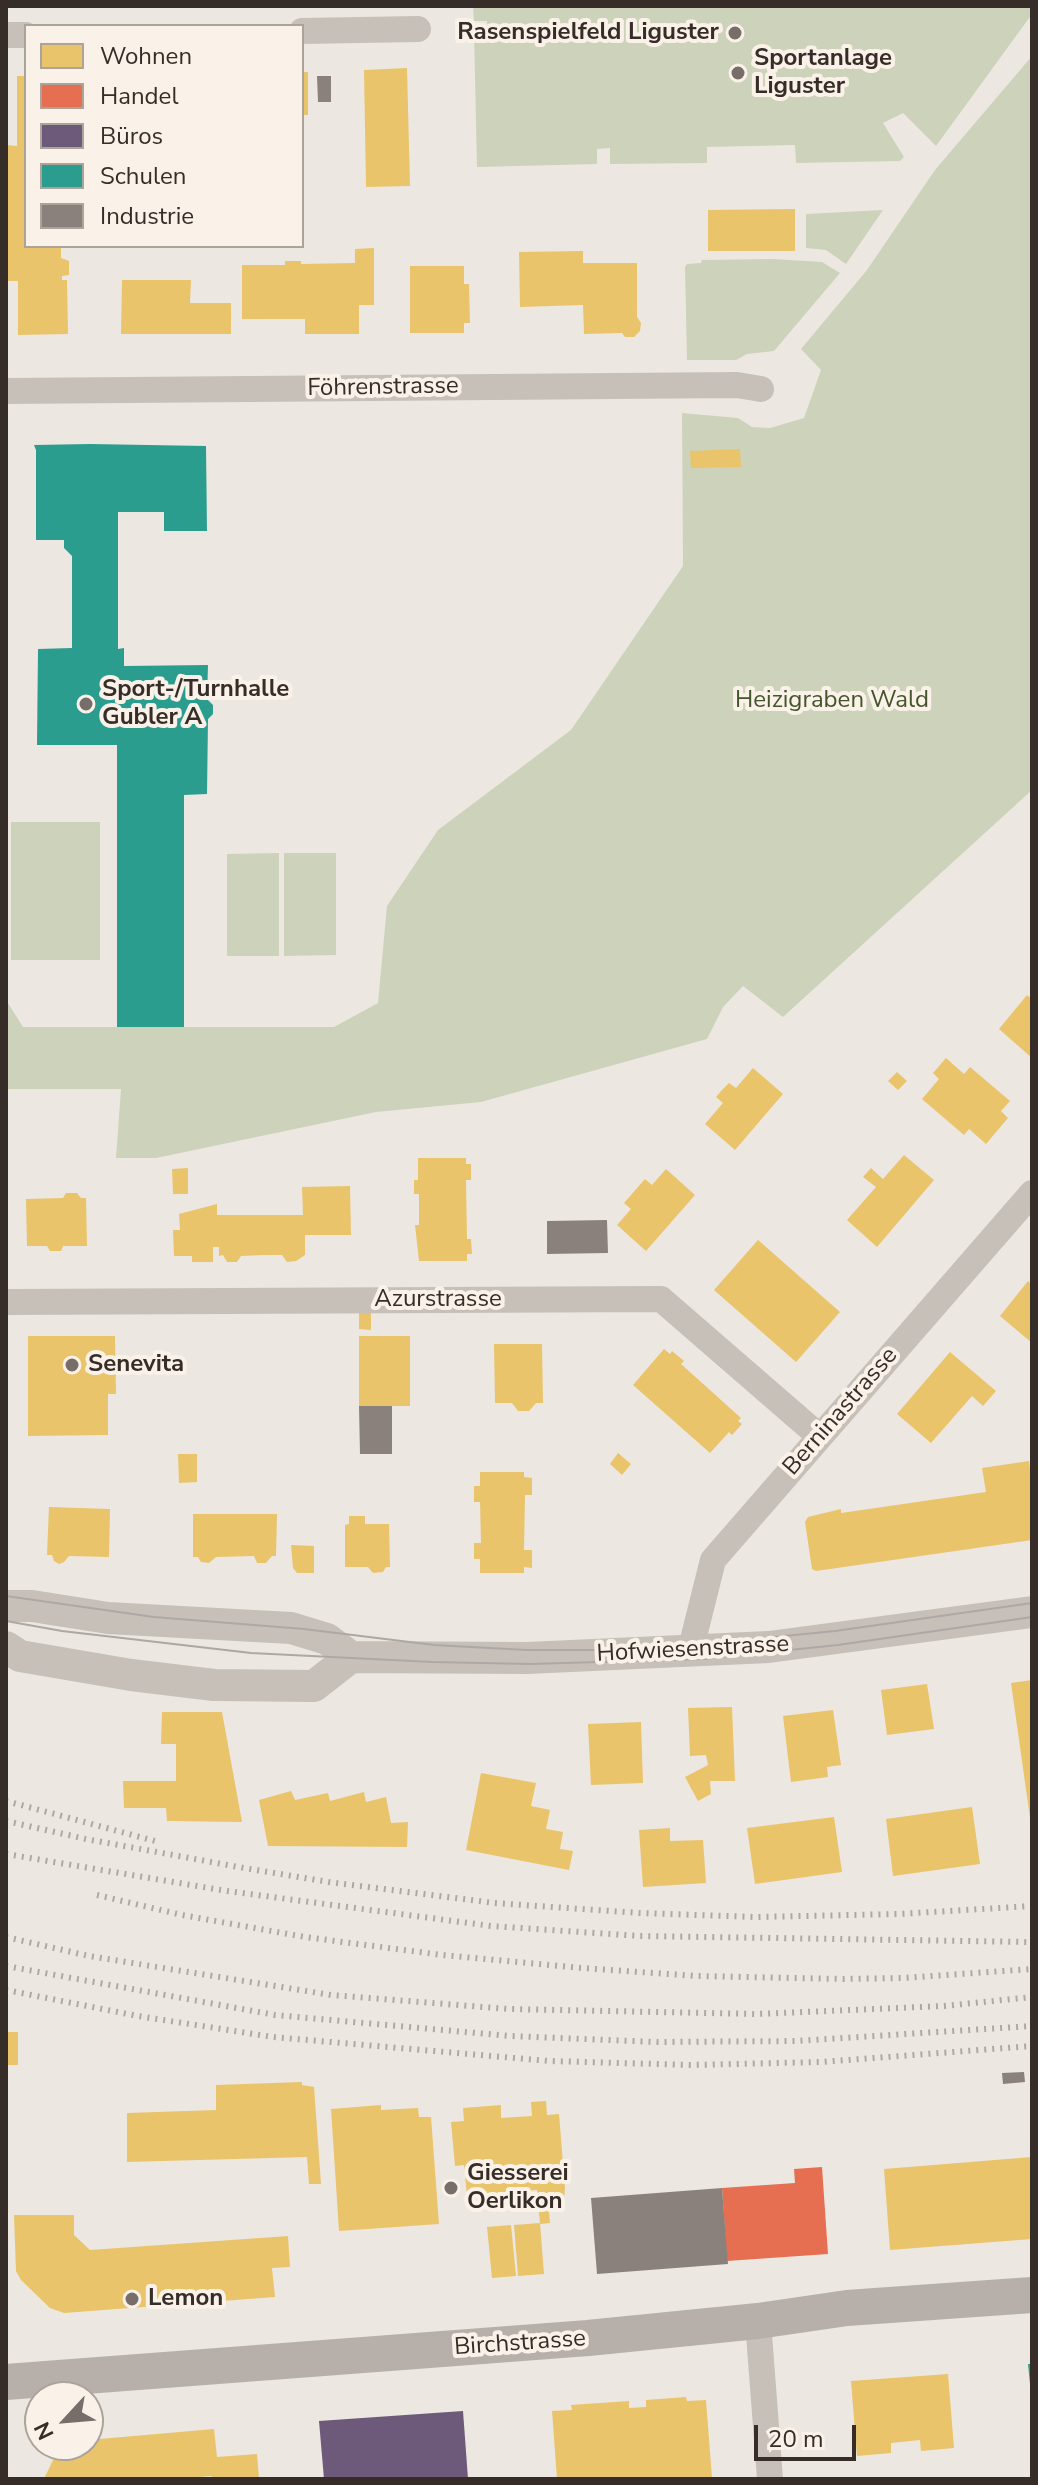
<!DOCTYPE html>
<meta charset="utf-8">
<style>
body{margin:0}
#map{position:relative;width:1038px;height:2485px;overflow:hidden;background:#ede7e1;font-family:"Nunito Sans",sans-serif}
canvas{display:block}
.frame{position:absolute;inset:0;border:8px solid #372d28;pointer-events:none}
.legend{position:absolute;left:24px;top:24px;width:280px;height:224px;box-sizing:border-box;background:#faf2e8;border:2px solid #aca39b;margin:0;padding:10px 14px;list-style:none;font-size:24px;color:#372d28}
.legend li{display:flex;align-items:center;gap:16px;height:40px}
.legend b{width:40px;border:2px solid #aca39b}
.north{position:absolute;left:24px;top:2381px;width:80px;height:80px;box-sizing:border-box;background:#faf2e8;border:2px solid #aca39b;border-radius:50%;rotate:244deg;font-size:22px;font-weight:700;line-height:32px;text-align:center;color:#372d28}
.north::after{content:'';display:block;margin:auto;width:28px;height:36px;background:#776e69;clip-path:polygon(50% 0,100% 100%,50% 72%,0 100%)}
.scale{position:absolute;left:754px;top:2425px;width:102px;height:36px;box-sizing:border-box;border:4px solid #372d28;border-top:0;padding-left:10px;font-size:24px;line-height:28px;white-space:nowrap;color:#372d28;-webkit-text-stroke:6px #faf2e8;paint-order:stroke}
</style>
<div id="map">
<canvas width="1038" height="2485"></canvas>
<div class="frame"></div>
<ul class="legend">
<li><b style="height:22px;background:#e9c46a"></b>Wohnen</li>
<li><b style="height:22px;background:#e76f51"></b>Handel</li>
<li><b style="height:22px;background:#6d597a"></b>Büros</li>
<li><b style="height:22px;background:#2a9d8f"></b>Schulen</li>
<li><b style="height:22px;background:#8a817c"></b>Industrie</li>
</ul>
<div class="north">N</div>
<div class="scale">20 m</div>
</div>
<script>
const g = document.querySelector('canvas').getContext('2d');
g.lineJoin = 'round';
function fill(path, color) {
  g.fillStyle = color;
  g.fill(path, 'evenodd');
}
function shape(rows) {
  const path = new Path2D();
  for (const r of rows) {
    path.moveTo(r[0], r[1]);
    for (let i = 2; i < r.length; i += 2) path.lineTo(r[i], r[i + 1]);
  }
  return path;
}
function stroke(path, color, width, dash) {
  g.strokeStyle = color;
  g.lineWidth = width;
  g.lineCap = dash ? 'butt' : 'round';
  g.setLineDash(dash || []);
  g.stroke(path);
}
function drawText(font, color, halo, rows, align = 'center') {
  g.font = font + ' "Nunito Sans",sans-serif';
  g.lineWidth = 8;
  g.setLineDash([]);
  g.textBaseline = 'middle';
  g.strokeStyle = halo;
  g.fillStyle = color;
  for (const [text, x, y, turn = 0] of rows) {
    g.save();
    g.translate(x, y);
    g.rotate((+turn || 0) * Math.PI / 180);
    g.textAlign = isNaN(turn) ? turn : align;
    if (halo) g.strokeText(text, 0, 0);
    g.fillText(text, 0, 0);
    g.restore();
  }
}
const green = shape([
 [473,6,1032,6,1032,14,936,146,903,113,883,123,904,157,900,161,796,163,795,145,707,147,707,163,610,164,610,148,597,149,597,164,477,167,474,33,487,32,487,21,474,21],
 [1032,56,1032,790,783,1017,743,986,723,1007,707,1039,481,1102,376,1112,156,1158,116,1158,121,1089,6,1089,6,1000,23,1027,334,1027,378,1003,387,906,438,830,571,730,683,566,682,413,738,418,752,427,770,428,804,418,821,370,801,349,867,270,935,170],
 [883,210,846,264,826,250,806,248,806,214],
 [773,259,822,262,840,273,774,351,747,354,736,360,687,360,685,267,687,264,701,263,702,260],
 [11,822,100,822,100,960,11,960],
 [279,853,279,956,227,956,227,854],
 [284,853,336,853,336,955,284,956]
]);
const homes = shape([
 [407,68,410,186,366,187,364,70],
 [302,72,308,72,308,115,302,115],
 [17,76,26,76,26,246,61,246,61,258,69,261,69,275,62,276,62,280,67,280,68,334,18,335,18,281,6,281,6,145,17,146],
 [795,209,795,251,708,251,708,210],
 [374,248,374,305,359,305,359,334,305,334,305,319,242,319,242,265,285,265,285,261,301,261,301,264,355,263,355,249],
 [583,251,583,263,637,263,637,317,641,323,640,331,634,337,625,337,622,333,584,334,583,305,520,307,519,252],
 [410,266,464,266,464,284,469,284,470,323,464,323,464,333,410,333],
 [122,280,191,280,190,303,231,303,231,334,121,334],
 [740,449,741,467,691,468,690,451],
 [1027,995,1032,999,1032,1058,999,1029],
 [946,1058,964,1074,970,1067,1010,1101,1001,1111,1008,1118,986,1144,969,1129,964,1135,922,1099,939,1079,933,1073],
 [753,1068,783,1094,735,1150,705,1124,723,1103,716,1097,722,1090,729,1083,736,1088],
 [897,1072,907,1081,898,1090,888,1081],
 [904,1155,934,1180,877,1247,847,1220,876,1187,863,1177,871,1168,883,1179],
 [418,1158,466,1158,466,1164,471,1164,471,1180,466,1180,467,1239,471,1239,472,1254,467,1254,467,1261,419,1261,415,1225,419,1225,419,1194,414,1194,414,1180,418,1180],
 [188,1168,188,1194,173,1194,172,1169],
 [666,1169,695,1195,646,1251,617,1225,631,1209,624,1203,645,1179,652,1185],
 [350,1186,351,1235,305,1235,305,1255,296,1261,287,1262,282,1255,263,1255,241,1256,237,1262,227,1262,223,1255,219,1256,219,1247,213,1247,213,1262,192,1262,192,1256,174,1256,173,1230,180,1230,179,1214,217,1204,217,1215,303,1215,302,1187],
 [66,1193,77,1193,81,1198,86,1198,87,1246,63,1246,61,1251,50,1251,47,1246,27,1246,26,1199,63,1198],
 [758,1240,840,1312,796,1362,714,1290],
 [1028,1281,1032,1285,1032,1343,1000,1316],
 [359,1311,371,1311,371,1330,359,1329],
 [28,1336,115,1336,116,1394,108,1394,108,1435,28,1436],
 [359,1336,410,1336,410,1406,359,1406],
 [494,1344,542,1344,543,1403,536,1403,529,1411,518,1411,512,1403,495,1403],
 [664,1349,670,1354,672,1351,684,1361,681,1364,741,1418,738,1421,742,1424,732,1435,729,1432,710,1453,633,1385],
 [950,1352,996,1391,983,1406,972,1396,931,1443,897,1414],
 [618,1453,631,1464,622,1475,610,1464],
 [178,1454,197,1454,197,1482,179,1483],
 [1029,1461,1032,1483,1032,1540,816,1571,812,1569,805,1522,808,1517,841,1509,841,1513,986,1492,982,1468],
 [480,1472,524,1472,524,1477,532,1478,532,1495,525,1495,524,1550,532,1550,532,1568,524,1567,524,1573,480,1573,480,1559,474,1559,474,1543,481,1543,480,1502,474,1502,474,1486,480,1486],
 [49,1507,110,1509,109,1557,69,1556,64,1562,59,1564,54,1561,52,1555,47,1555],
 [193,1514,277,1514,276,1556,272,1556,266,1563,257,1563,254,1556,216,1557,209,1563,201,1562,198,1557,193,1557],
 [349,1516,365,1516,365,1524,389,1524,390,1567,386,1567,383,1572,373,1573,368,1567,345,1567,345,1525,349,1524],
 [291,1545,314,1546,314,1573,297,1573,293,1568],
 [1032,1680,1032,1818,1030,1818,1011,1683],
 [927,1684,934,1729,887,1735,881,1690],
 [732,1707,735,1781,710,1781,711,1794,698,1801,685,1777,708,1765,706,1755,690,1756,688,1708],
 [833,1710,841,1765,827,1767,828,1777,791,1782,783,1716],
 [162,1712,222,1712,242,1822,167,1821,166,1808,124,1808,123,1781,176,1781,176,1744,161,1744],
 [641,1722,643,1783,591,1785,588,1724],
 [481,1773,536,1783,531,1806,550,1810,546,1829,563,1832,560,1849,573,1851,569,1870,466,1850],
 [291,1791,295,1800,328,1793,330,1801,364,1792,366,1802,386,1797,391,1823,408,1822,407,1847,268,1846,259,1800],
 [972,1807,980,1864,893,1876,886,1819],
 [834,1817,842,1872,755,1884,747,1828],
 [670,1828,670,1841,703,1840,706,1883,643,1887,639,1830],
 [6,2032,18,2032,18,2065,6,2065],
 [302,2082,302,2085,314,2087,321,2184,309,2184,307,2157,127,2162,127,2113,216,2110,216,2085],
 [546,2101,547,2115,559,2114,565,2188,564,2200,548,2201,550,2223,540,2224,537,2190,467,2195,464,2165,455,2166,451,2122,464,2121,463,2108,501,2105,501,2118,532,2116,531,2102],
 [381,2105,381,2110,418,2108,419,2117,431,2117,439,2224,339,2231,331,2109],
 [1032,2157,1032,2239,890,2250,884,2169],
 [14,2215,74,2215,74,2235,90,2250,288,2236,290,2267,272,2268,275,2297,64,2313,50,2308,21,2280,16,2271],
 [540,2223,544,2274,518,2276,514,2225],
 [511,2225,516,2276,492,2278,487,2227],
 [948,2374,954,2448,921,2451,920,2440,891,2443,891,2453,857,2456,851,2381],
 [686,2397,687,2401,706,2400,712,2478,557,2479,552,2411,572,2410,571,2405,629,2401,629,2408,646,2407,646,2400],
 [214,2429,217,2457,257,2454,259,2479,212,2479,212,2476,172,2479,44,2479,54,2458,73,2445,88,2445,88,2440]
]);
const shops = shape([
 [822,2167,828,2254,727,2261,722,2188,795,2183,794,2169]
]);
const offices = shape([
 [463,2411,468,2479,324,2479,319,2421]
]);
const schools = shape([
 [90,444,206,446,207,531,164,531,164,512,118,512,118,649,124,648,124,666,208,665,207,699,213,705,213,714,208,719,207,794,184,795,184,1027,117,1027,117,745,37,745,38,649,72,648,72,556,64,548,64,540,36,540,36,450,34,445],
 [1028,2364,1032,2364,1032,2384,1030,2384]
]);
const industry = shape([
 [317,76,331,76,331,102,318,102],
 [607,1220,608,1253,547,1254,547,1221],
 [359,1406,392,1406,392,1454,360,1454],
 [1024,2072,1025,2082,1003,2084,1002,2073],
 [722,2188,728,2264,597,2274,591,2198]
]);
const minor = shape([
 [302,31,418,29],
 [6,35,26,35],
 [6,391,737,385,761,389],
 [6,1302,661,1299,819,1436],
 [690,1652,713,1560,1032,1193],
 [758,2321,770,2479]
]);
const tertiary = shape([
 [6,1606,32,1606,108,1618,291,1628,327,1639,351,1657,527,1658,769,1647,1032,1612],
 [6,1647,20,1656,131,1675,214,1685,314,1686,351,1657]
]);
const secondary = shape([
 [6,2382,588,2338,758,2321,847,2308,1032,2295]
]);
const tram = shape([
 [6,1596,154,1617,304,1629,434,1645,527,1650,594,1650,703,1644,835,1631,1032,1603],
 [6,1621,62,1631,251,1653,432,1662,530,1664,702,1659,838,1645,1032,1617]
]);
const rail = shape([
 [6,1801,155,1841],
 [6,1821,86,1839,244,1868,329,1882,494,1903,640,1913,755,1917,899,1914,1032,1906],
 [6,1854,227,1891,491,1926,640,1936,1032,1942],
 [97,1895,182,1915,305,1937,442,1955,582,1968,697,1976,843,1979,903,1978,1032,1969],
 [6,1937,89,1956,331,1995,509,2009,757,2014,944,2006,1032,1997],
 [6,1966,275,2015,510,2036,657,2042,796,2041,1032,2026],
 [6,1990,138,2016,273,2037,549,2061,691,2065,821,2062,1032,2046]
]);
const markers = [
 [735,33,8,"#776e69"],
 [738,73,8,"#776e69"],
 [86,704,8,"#776e69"],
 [72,1365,8,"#776e69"],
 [451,2188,8,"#776e69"],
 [132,2299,8,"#776e69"]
];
const poiNames = [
 ["Rasenspielfeld Liguster",719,33,"right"],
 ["Sportanlage",754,59],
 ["Liguster",754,87],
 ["Sport-/Turnhalle",102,690],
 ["Gubler A",102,718],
 ["Senevita",88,1365],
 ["Giesserei",467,2174],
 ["Oerlikon",467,2202],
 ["Lemon",148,2299]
];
const streetNames = [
 ["Föhrenstrasse",383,388,-1],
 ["Azurstrasse",438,1300],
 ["Berninastrasse",841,1412,-49],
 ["Hofwiesenstrasse",693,1650,-3],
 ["Birchstrasse",520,2344,-4]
];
const parkNames = [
 ["Heizigraben Wald",832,701]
];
fill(green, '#cdd2ba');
fill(homes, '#e9c46a');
fill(shops, '#e76f51');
fill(offices, '#6d597a');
fill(schools, '#2a9d8f');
fill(industry, '#8a817c');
stroke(minor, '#c6c0b9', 26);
stroke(tertiary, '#c6c0b9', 32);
stroke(secondary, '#b7b0aa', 36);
stroke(tram, '#ada8a4', 2);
stroke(rail, '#ada8a4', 6, [2, 6]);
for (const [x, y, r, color] of markers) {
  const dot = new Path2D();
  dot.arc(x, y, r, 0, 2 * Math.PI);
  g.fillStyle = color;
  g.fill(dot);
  stroke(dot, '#faf2e8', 3);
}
drawText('bold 24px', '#372d28', '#faf2e8', poiNames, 'left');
drawText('24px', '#372d28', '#faf2e8', streetNames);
drawText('24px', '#44552c', '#faf2e8', parkNames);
</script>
